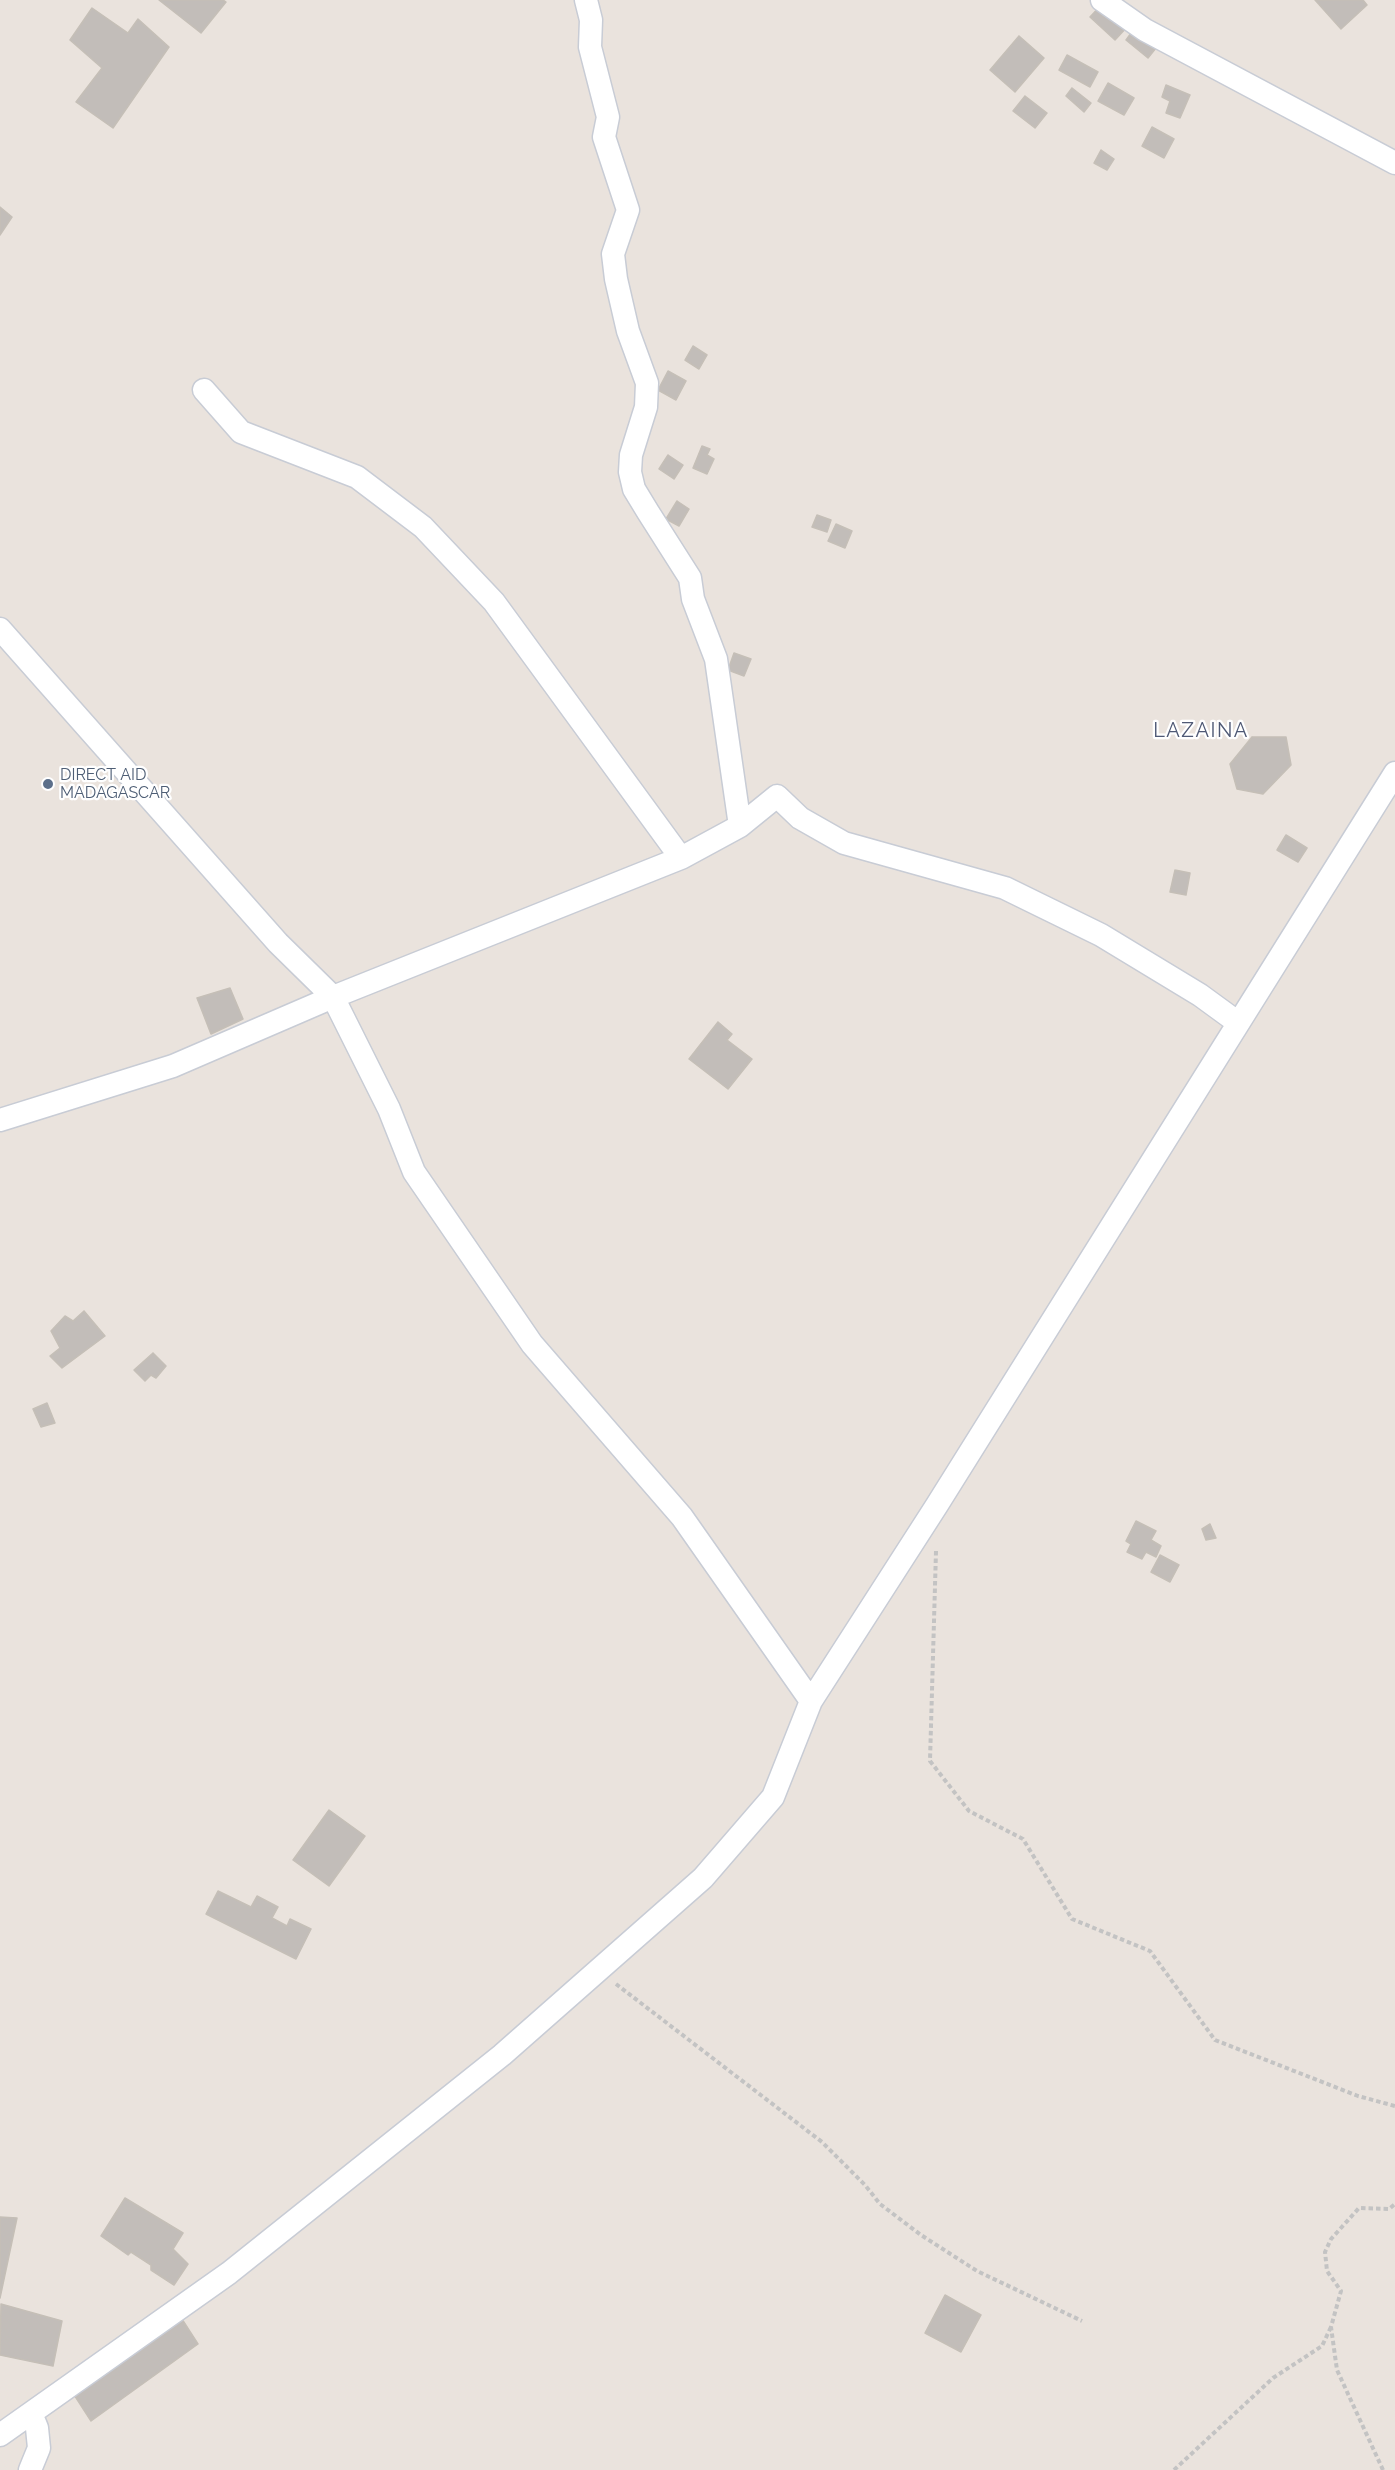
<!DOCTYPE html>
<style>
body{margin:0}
canvas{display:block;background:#eae3dd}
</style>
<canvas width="1395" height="2470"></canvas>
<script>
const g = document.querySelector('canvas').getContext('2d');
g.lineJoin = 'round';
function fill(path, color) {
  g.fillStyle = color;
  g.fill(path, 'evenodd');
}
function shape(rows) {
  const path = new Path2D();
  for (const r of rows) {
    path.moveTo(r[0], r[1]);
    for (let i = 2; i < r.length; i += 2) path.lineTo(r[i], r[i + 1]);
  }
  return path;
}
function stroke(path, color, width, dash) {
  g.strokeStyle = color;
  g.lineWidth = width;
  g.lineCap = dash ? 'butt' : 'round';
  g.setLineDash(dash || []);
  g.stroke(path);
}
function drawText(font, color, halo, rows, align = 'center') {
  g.font = font + ' Raleway,sans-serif';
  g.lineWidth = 4.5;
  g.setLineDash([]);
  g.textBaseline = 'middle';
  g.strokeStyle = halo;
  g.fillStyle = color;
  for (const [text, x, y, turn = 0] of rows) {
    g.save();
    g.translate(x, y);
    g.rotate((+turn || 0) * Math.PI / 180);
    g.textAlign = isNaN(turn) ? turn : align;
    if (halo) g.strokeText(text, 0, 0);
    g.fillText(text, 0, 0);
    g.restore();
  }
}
const building = shape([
 [159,0,223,0,226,2,201,33,159,0],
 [1315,0,1363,0,1367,5,1341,29,1315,0],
 [1103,3,1128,26,1115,40,1090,17,1103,3],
 [92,8,128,33,138,19,169,47,113,128,76,102,102,68,70,40,92,8],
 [1134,29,1156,48,1148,58,1126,40,1134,29],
 [1019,36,1044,58,1015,92,990,70,1019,36],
 [1067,55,1098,72,1090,87,1059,70,1067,55],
 [1108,83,1134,98,1124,115,1098,101,1108,83],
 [1166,85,1190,95,1180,118,1166,113,1170,101,1162,97,1166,85],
 [1072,88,1091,103,1084,112,1066,96,1072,88],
 [1025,96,1047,113,1035,128,1013,111,1025,96],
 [1152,127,1174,139,1164,158,1142,146,1152,127],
 [1101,150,1114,159,1107,170,1094,163,1101,150],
 [0,207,12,217,0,235,0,207],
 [693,346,707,355,699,369,685,360,693,346],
 [668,371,686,381,676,400,658,390,668,371],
 [702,446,710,449,707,455,714,459,707,474,693,468,702,446],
 [668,455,683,465,674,479,659,469,668,455],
 [677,501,689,509,679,526,666,519,677,501],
 [817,515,831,520,827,532,812,527,817,515],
 [836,524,852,531,845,548,828,541,836,524],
 [734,653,751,659,744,676,728,670,734,653],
 [1252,737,1286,737,1291,765,1263,794,1237,789,1230,764,1252,737],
 [1286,835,1307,848,1298,862,1277,850,1286,835],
 [1175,870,1190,873,1186,895,1170,892,1175,870],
 [230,988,243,1019,211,1034,197,998,230,988],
 [718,1022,732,1034,727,1040,752,1059,728,1089,689,1059,718,1022],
 [84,1311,105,1336,62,1368,50,1356,60,1348,51,1331,65,1316,73,1321,84,1311],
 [153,1353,166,1366,156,1378,151,1375,145,1381,134,1370,153,1353],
 [47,1403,55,1423,41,1427,33,1409,47,1403],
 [1136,1521,1156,1531,1151,1540,1161,1546,1156,1557,1146,1552,1142,1559,1127,1552,1131,1544,1126,1541,1136,1521],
 [1210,1524,1216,1538,1206,1540,1202,1529,1210,1524],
 [1160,1555,1179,1565,1170,1582,1151,1572,1160,1555],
 [329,1810,365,1836,329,1886,293,1860,329,1810],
 [218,1891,251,1907,257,1896,278,1907,272,1918,287,1926,290,1919,311,1929,296,1959,206,1914,218,1891],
 [125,2198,183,2233,173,2249,188,2264,174,2285,151,2270,151,2265,131,2252,128,2255,101,2236,125,2198],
 [0,2217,17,2218,0,2298,0,2217],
 [945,2295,981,2315,961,2352,925,2333,945,2295],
 [1,2304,62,2321,53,2366,0,2355,1,2304],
 [180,2316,198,2344,91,2421,71,2390,180,2316]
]);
const path = shape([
 [936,1551,930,1761,969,1811,1023,1839,1072,1919,1150,1951,1215,2040,1358,2096,1395,2106],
 [616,1984,822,2142,865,2185,880,2204,921,2235,977,2271,1082,2321],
 [1174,2470,1273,2378,1322,2346,1331,2327],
 [1383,2470,1337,2370,1331,2327,1341,2291,1327,2271,1325,2252,1331,2239,1359,2208,1389,2209,1395,2204]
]);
const minor = shape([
 [586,0,591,20,590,47,608,117,604,137,628,210,613,254,616,279,628,331,647,383,646,407,631,455,630,472,634,489,648,512,690,578,693,599,716,659,740,826],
 [1102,0,1145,30,1395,163],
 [204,390,241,432,357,477,423,527,494,602,681,858],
 [0,629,278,943,333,997,389,1109,414,1172,532,1344,682,1517,811,1701],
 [0,1120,173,1066,333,997,681,858,740,826,777,796,800,818,844,843,1005,888,1101,935,1200,995,1237,1022],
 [0,2435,229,2273,502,2055,703,1878,773,1797,811,1701,937,1505,1395,773],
 [30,2470,39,2448,37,2428,31,2413]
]);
const markers = [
 [48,784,6,"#5c6f8a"]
];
const serviceNames = [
 ["DIRECT AID",60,775],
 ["MADAGASCAR",60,793]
];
const quarterNames = [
 ["LAZAINA",1201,731]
];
fill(building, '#c2bdb9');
stroke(building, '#c5bfb7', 1.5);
stroke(minor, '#c8ccd5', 25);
stroke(path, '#c3c3c3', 4, [4.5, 3]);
stroke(minor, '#fff', 22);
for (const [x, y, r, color] of markers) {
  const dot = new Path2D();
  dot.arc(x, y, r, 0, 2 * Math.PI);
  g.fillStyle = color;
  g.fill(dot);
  stroke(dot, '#fff', 2);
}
drawText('16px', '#4e5e75', '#fff', serviceNames, 'left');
g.letterSpacing = '1.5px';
drawText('20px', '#4f5975', '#fff', quarterNames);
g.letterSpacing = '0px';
</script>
